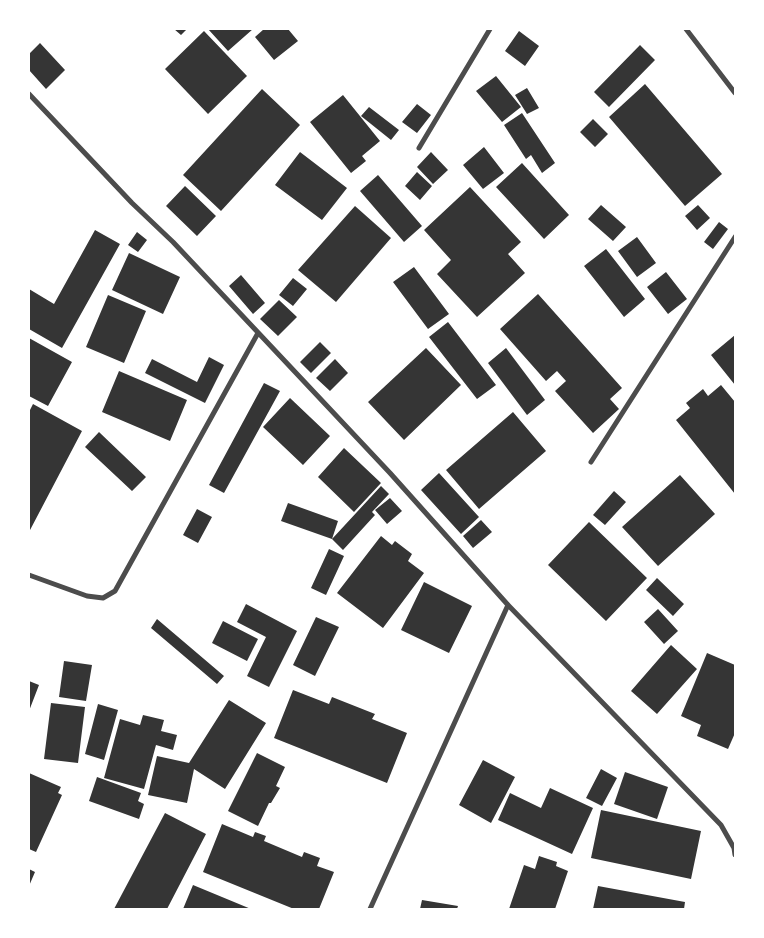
<!DOCTYPE html>
<style>
body{margin:0}
#map{position:relative;width:764px;height:938px;overflow:hidden;background:#fff;font-family:Quicksand,sans-serif}
canvas{display:block}
.frame{position:absolute;inset:0;border:30px solid #fff;pointer-events:none}
</style>
<div id="map">
<canvas width="764" height="938"></canvas>
<div class="frame"></div>
</div>
<script>
const g = document.querySelector('canvas').getContext('2d');
g.lineJoin = 'round';
function fill(path, color) {
  g.fillStyle = color;
  g.fill(path, 'evenodd');
}
function shape(rows) {
  const path = new Path2D();
  for (const r of rows) {
    path.moveTo(r[0], r[1]);
    for (let i = 2; i < r.length; i += 2) path.lineTo(r[i], r[i + 1]);
  }
  return path;
}
function stroke(path, color, width, dash) {
  g.strokeStyle = color;
  g.lineWidth = width;
  g.lineCap = dash ? 'butt' : 'round';
  g.setLineDash(dash || []);
  g.stroke(path);
}
const building = shape([
 [174,29,187,29,181,35],
 [208,29,253,29,228,51],
 [264,29,288,29,298,41,274,60,255,37],
 [204,31,247,76,208,114,165,69],
 [519,31,539,46,525,66,505,51],
 [40,43,65,70,46,89,29,70,29,54],
 [640,45,655,60,609,107,594,92],
 [496,76,521,107,502,122,476,91],
 [645,84,722,174,685,206,609,117],
 [527,88,539,108,527,114,515,95],
 [262,89,300,125,221,211,183,175],
 [343,95,380,141,362,156,366,161,351,173,310,122],
 [417,104,431,115,417,133,402,122],
 [369,107,399,130,391,140,361,116],
 [522,113,555,163,542,173,531,155,526,159,504,125],
 [593,119,608,134,595,147,580,132],
 [484,147,504,173,483,189,463,165],
 [300,152,347,188,322,220,275,185],
 [431,152,448,170,433,184,417,167],
 [522,163,569,215,544,239,496,187],
 [417,172,432,186,420,200,405,186],
 [378,175,422,226,404,242,360,191],
 [185,186,216,216,197,236,166,206],
 [470,187,521,242,508,254,525,273,477,317,437,274,451,260,424,230],
 [601,205,626,227,613,241,588,219],
 [698,205,710,218,697,230,685,216],
 [355,206,391,238,336,302,298,270],
 [719,222,728,229,713,249,704,242],
 [95,230,120,244,62,348,29,329,29,289,54,304],
 [137,232,147,240,138,252,128,245],
 [637,237,656,263,637,277,618,251],
 [606,249,645,299,624,317,584,266],
 [129,253,180,277,163,314,112,290],
 [414,267,449,314,428,329,393,282],
 [666,272,687,299,668,314,647,287],
 [241,275,265,303,253,314,229,286],
 [293,278,307,289,293,306,279,295],
 [538,294,622,388,610,399,619,409,593,433,555,391,566,381,557,371,546,381,500,329],
 [108,295,146,311,124,363,86,347],
 [279,300,297,317,278,336,260,319],
 [448,322,496,385,477,399,429,337],
 [735,335,735,385,711,355],
 [29,338,72,362,48,406,29,396],
 [320,342,331,353,311,373,300,362],
 [426,348,461,385,404,440,368,402],
 [506,348,545,400,527,415,488,363],
 [209,357,224,365,205,403,145,373,152,359,197,382],
 [335,359,348,373,330,391,316,378],
 [119,371,187,400,170,441,102,412],
 [264,383,280,391,224,493,209,485],
 [721,385,735,402,735,494,676,420,690,408,686,403,703,389,708,396],
 [290,398,330,436,303,465,263,427],
 [33,404,82,431,29,532,29,412],
 [513,412,546,451,479,509,446,470],
 [99,432,146,477,132,491,85,447],
 [344,448,381,483,354,512,318,477],
 [439,473,479,517,461,534,421,490],
 [680,475,715,514,658,566,622,527],
 [381,486,389,494,372,512,375,515,343,550,332,539],
 [614,491,626,502,605,525,593,515],
 [390,498,402,511,387,524,375,510],
 [288,503,338,521,332,539,281,521],
 [197,509,212,517,198,543,183,535],
 [481,520,492,532,473,548,463,536],
 [589,522,647,578,606,621,548,565],
 [381,536,392,545,395,541,412,554,408,561,424,573,383,628,337,593],
 [329,549,344,556,326,595,311,588],
 [657,578,684,604,673,616,646,590],
 [424,582,472,606,449,653,401,630],
 [246,604,297,631,269,687,247,676,266,637,237,622],
 [658,609,678,631,664,644,644,622],
 [316,617,339,627,315,676,293,665],
 [157,619,224,676,217,684,151,628],
 [223,621,258,639,247,661,212,643],
 [671,645,697,669,657,714,631,691],
 [707,653,735,665,735,733,728,749,697,736,701,725,681,716],
 [64,661,92,665,86,701,59,697],
 [29,681,39,685,29,711],
 [293,690,329,704,332,697,375,714,372,719,407,733,387,783,274,738],
 [229,700,266,723,225,789,194,769,187,803,148,795,157,756,189,763],
 [51,703,85,707,78,763,44,759],
 [98,704,118,710,104,760,85,754],
 [143,715,164,720,161,731,177,735,173,750,156,745,144,789,104,778,120,719,140,725],
 [257,753,285,767,276,786,280,788,271,803,269,803,258,826,228,811],
 [483,760,515,777,491,823,459,805],
 [601,769,617,778,602,806,586,798],
 [625,772,668,787,657,819,614,804],
 [29,773,61,787,58,793,62,795,36,852,29,849],
 [97,777,141,793,138,801,144,804,139,819,89,801],
 [550,788,593,808,572,854,498,820,510,793,541,808],
 [601,810,701,831,691,879,591,858],
 [165,813,206,834,167,909,114,909],
 [222,824,253,837,255,832,266,836,264,841,302,857,304,852,320,858,317,866,334,872,319,909,294,909,203,872],
 [539,856,557,862,556,866,568,871,555,909,509,909,524,865,535,869],
 [29,869,35,872,29,886],
 [193,885,251,909,183,909],
 [598,886,685,902,684,909,593,909],
 [422,900,458,906,457,909,420,909]
]);
const minor = shape([
 [686,29,735,93],
 [29,94,132,203,173,242,390,473,508,605,721,825,734,848,735,855],
 [419,148,490,29],
 [591,462,735,237],
 [29,575,87,596,103,598,115,591,258,333],
 [370,909,508,605]
]);
fill(building, '#353535');
stroke(minor, '#4c4c4c', 5);
</script>
